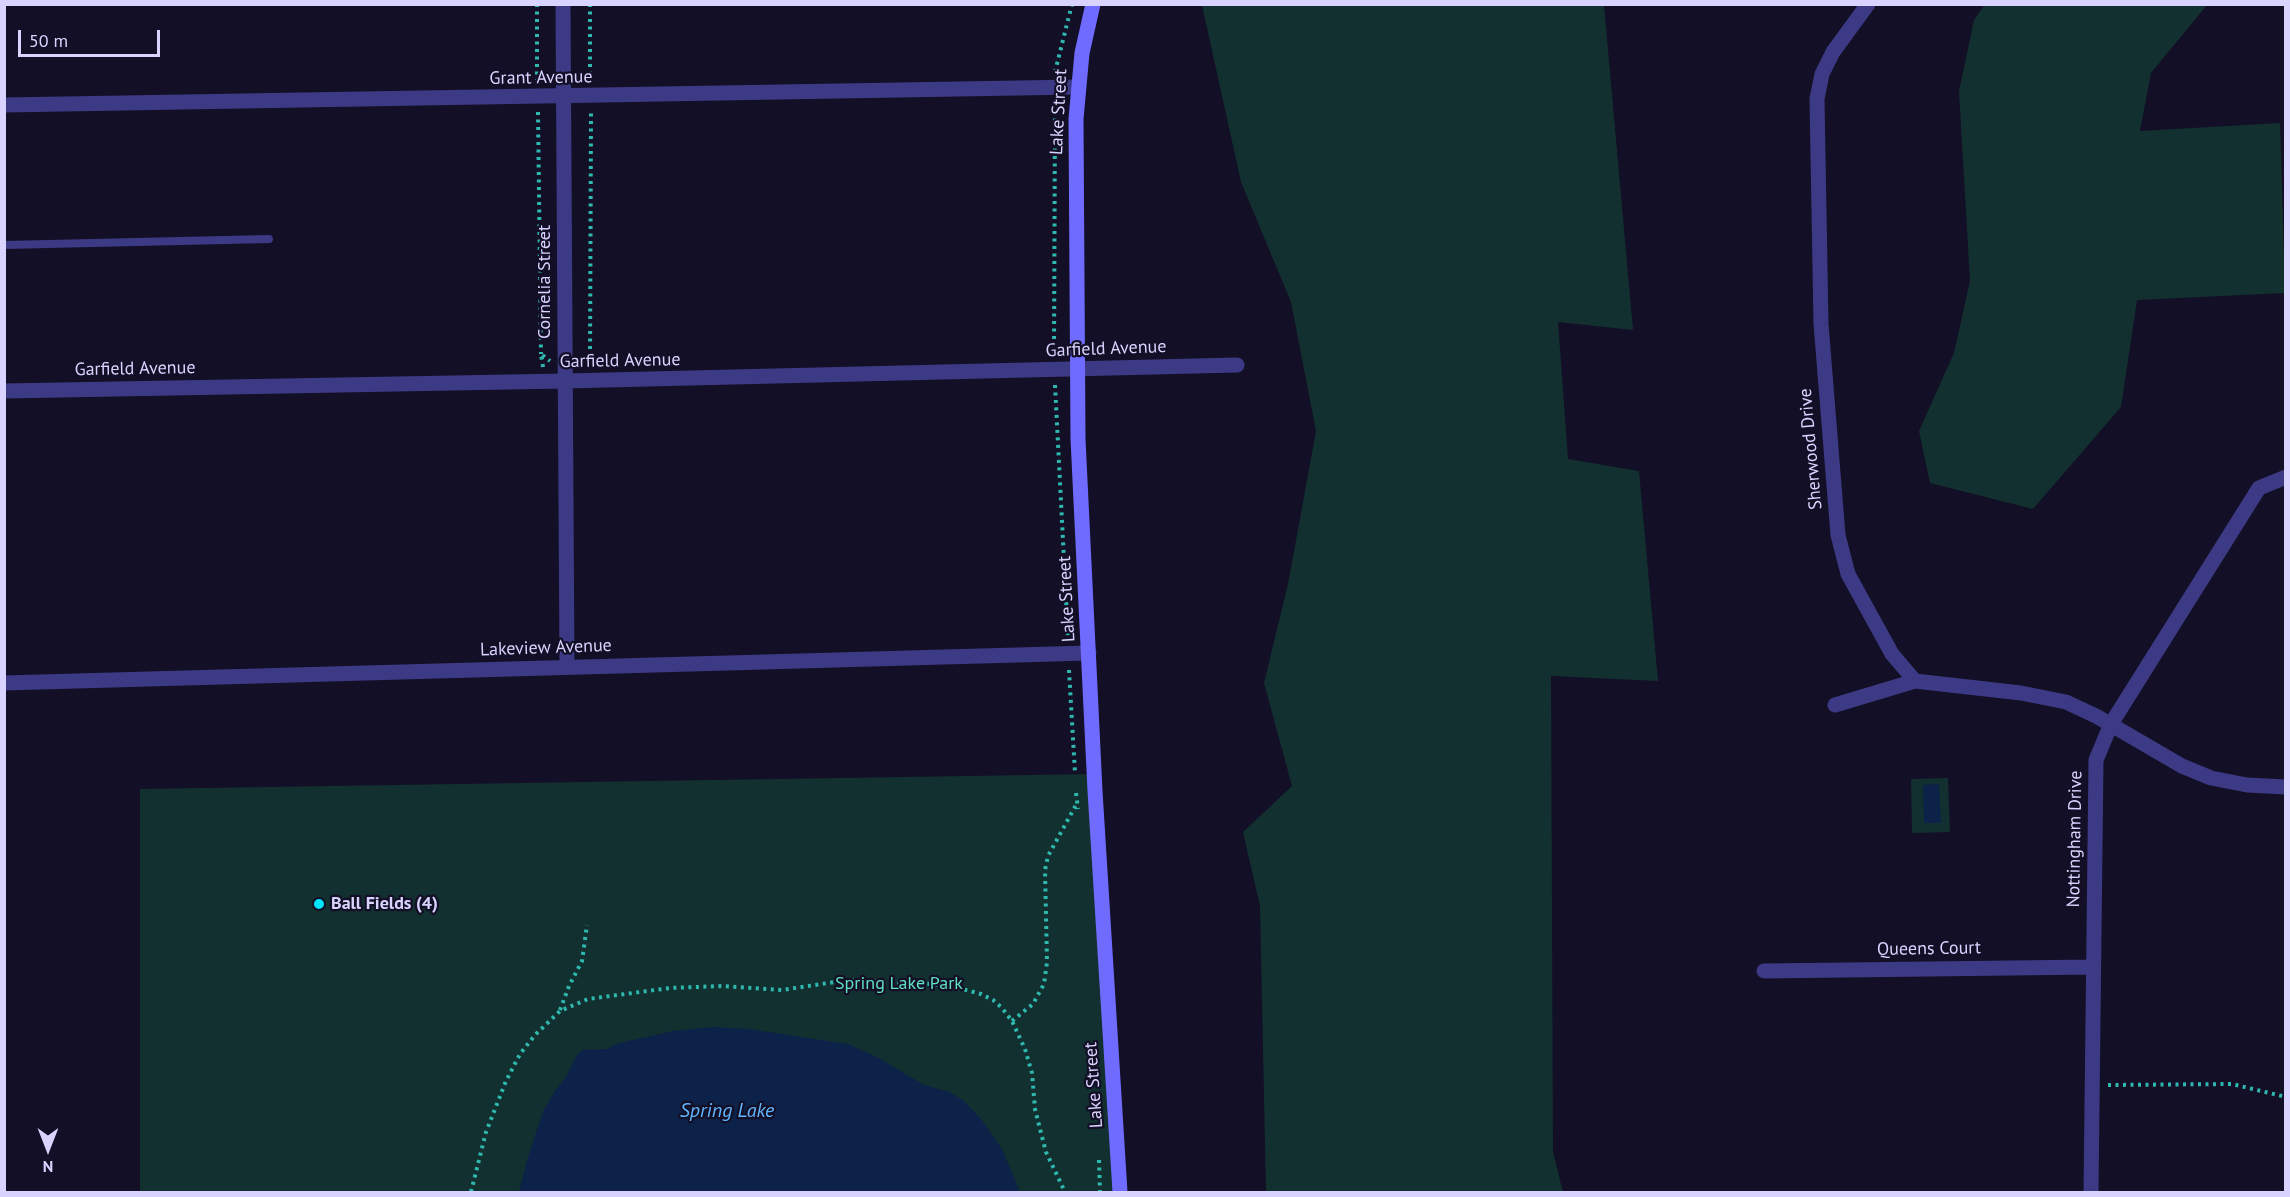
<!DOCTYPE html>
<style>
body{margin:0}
#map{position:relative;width:2290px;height:1197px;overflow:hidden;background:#130f26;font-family:"PT Sans",sans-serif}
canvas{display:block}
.frame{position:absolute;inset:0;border:6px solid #d9d4ff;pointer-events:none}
.north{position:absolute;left:18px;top:1119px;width:60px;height:60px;-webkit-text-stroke:4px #130f26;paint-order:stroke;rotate:180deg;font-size:16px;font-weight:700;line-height:24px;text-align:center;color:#d9d4ff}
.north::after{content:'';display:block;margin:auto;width:21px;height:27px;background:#d9d4ff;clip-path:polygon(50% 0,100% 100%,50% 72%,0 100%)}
.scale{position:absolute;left:18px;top:30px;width:142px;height:27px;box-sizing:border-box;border:3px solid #d9d4ff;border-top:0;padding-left:8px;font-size:18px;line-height:21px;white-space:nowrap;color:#d9d4ff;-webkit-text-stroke:4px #130f26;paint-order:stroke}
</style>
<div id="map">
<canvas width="2290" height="1197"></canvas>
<div class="frame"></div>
<div class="north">N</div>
<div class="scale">50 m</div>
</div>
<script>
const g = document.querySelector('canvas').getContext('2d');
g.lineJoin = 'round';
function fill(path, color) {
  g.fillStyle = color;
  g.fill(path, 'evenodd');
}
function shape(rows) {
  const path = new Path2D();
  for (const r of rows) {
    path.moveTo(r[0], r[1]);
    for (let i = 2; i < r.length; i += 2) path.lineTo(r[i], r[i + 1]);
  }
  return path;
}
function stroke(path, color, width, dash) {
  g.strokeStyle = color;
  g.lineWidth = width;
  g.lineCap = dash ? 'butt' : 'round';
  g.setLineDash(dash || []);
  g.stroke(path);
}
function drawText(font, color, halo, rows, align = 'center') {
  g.font = font + ' "PT Sans",sans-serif';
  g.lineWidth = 4.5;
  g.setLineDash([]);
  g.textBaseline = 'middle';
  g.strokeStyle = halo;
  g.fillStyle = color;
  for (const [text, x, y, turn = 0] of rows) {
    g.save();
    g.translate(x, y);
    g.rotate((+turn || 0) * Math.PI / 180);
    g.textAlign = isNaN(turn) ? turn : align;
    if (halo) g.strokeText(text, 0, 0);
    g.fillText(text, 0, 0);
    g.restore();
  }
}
const green = shape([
 [1985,4,2207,5,2151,73,2140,131,2280,123,2285,293,2137,300,2121,407,2033,509,1930,483,1919,431,1954,353,1970,281,1959,91,1974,20],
 [1202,5,1604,5,1633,330,1558,322,1568,459,1639,471,1658,681,1551,676,1553,1152,1563,1192,1266,1192,1260,906,1243,832,1292,786,1264,683,1288,584,1316,431,1291,302,1241,182],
 [1094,774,1120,1192,140,1192,140,789],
 [1948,778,1950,832,1912,833,1911,779]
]);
const water = shape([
 [1939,784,1941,823,1924,823,1923,785],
 [713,1027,749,1029,848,1044,877,1057,924,1085,950,1092,964,1101,981,1119,1002,1149,1020,1192,519,1192,527,1160,543,1111,555,1091,566,1077,576,1056,582,1050,607,1049,619,1043,673,1031]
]);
const path = shape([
 [537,4,537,80],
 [590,4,590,79],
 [1055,72,1072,4],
 [538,112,541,354],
 [1054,354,1055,103],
 [590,364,591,110],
 [543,367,541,354,550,361],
 [1055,385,1068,638],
 [1069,670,1075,773],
 [1076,793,1078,809],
 [560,1010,569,986,582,961,587,925],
 [1012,1021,1033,1004,1044,984,1047,962,1045,870,1048,856,1076,805],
 [2108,1085,2232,1084,2286,1097],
 [1099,1160,1100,1192],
 [471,1192,486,1132,506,1081,520,1054,535,1035,560,1011,588,999,670,988,722,986,782,990,848,980,931,984,962,989,981,994,993,1000,1002,1008,1012,1021,1025,1049,1032,1073,1035,1109,1040,1129,1046,1152,1065,1192]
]);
const lane = shape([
 [4,245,269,239]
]);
const street = shape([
 [563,4,567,667],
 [1868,4,1833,52,1822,74,1817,99,1821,324,1838,535,1848,574,1892,654,1915,681,2021,693,2066,702,2096,716,2182,766,2211,778,2247,785,2286,787],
 [4,105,1078,87],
 [4,391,565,381,1237,365],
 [4,683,1089,653],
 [1835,705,1915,681],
 [1764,971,2093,967],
 [2091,1192,2096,760,2111,724,2259,488,2286,477]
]);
const secondary = shape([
 [1093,4,1082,53,1076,119,1078,439,1095,791,1120,1192]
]);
const markers = [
 [319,904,6,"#00e5ff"]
];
const streetNames = [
 ["Grant Avenue",541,78,-1],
 ["Lake Street",1059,112,-87],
 ["Cornelia Street",545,282,-90],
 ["Garfield Avenue",1106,349,-2],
 ["Garfield Avenue",620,361,-1],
 ["Garfield Avenue",135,369,-1],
 ["Sherwood Drive",1811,449,-95],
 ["Lake Street",1067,599,-93],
 ["Lakeview Avenue",546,648,-2],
 ["Nottingham Drive",2075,839,-89],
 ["Queens Court",1929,949,-1],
 ["Lake Street",1094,1085,-94]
];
const poiNames = [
 ["Ball Fields (4)",331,904]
];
const parkNames = [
 ["Spring Lake Park",899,984]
];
const waterNames = [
 ["Spring Lake",727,1111]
];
fill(green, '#12302f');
fill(water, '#0c2248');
stroke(path, '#2fb8b0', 4, [3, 4.5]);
stroke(lane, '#3d3a85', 8);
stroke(street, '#3d3a85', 15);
stroke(secondary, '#6f6bff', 15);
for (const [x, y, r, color] of markers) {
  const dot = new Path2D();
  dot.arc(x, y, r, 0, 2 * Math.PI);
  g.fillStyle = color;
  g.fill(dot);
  stroke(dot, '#130f26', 2);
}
drawText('18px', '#d9d4ff', '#130f26', streetNames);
drawText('bold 18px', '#d9d4ff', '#130f26', poiNames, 'left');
drawText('18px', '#5fe0c0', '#130f26', parkNames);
drawText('italic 20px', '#62b6ff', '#130f26', waterNames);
</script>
